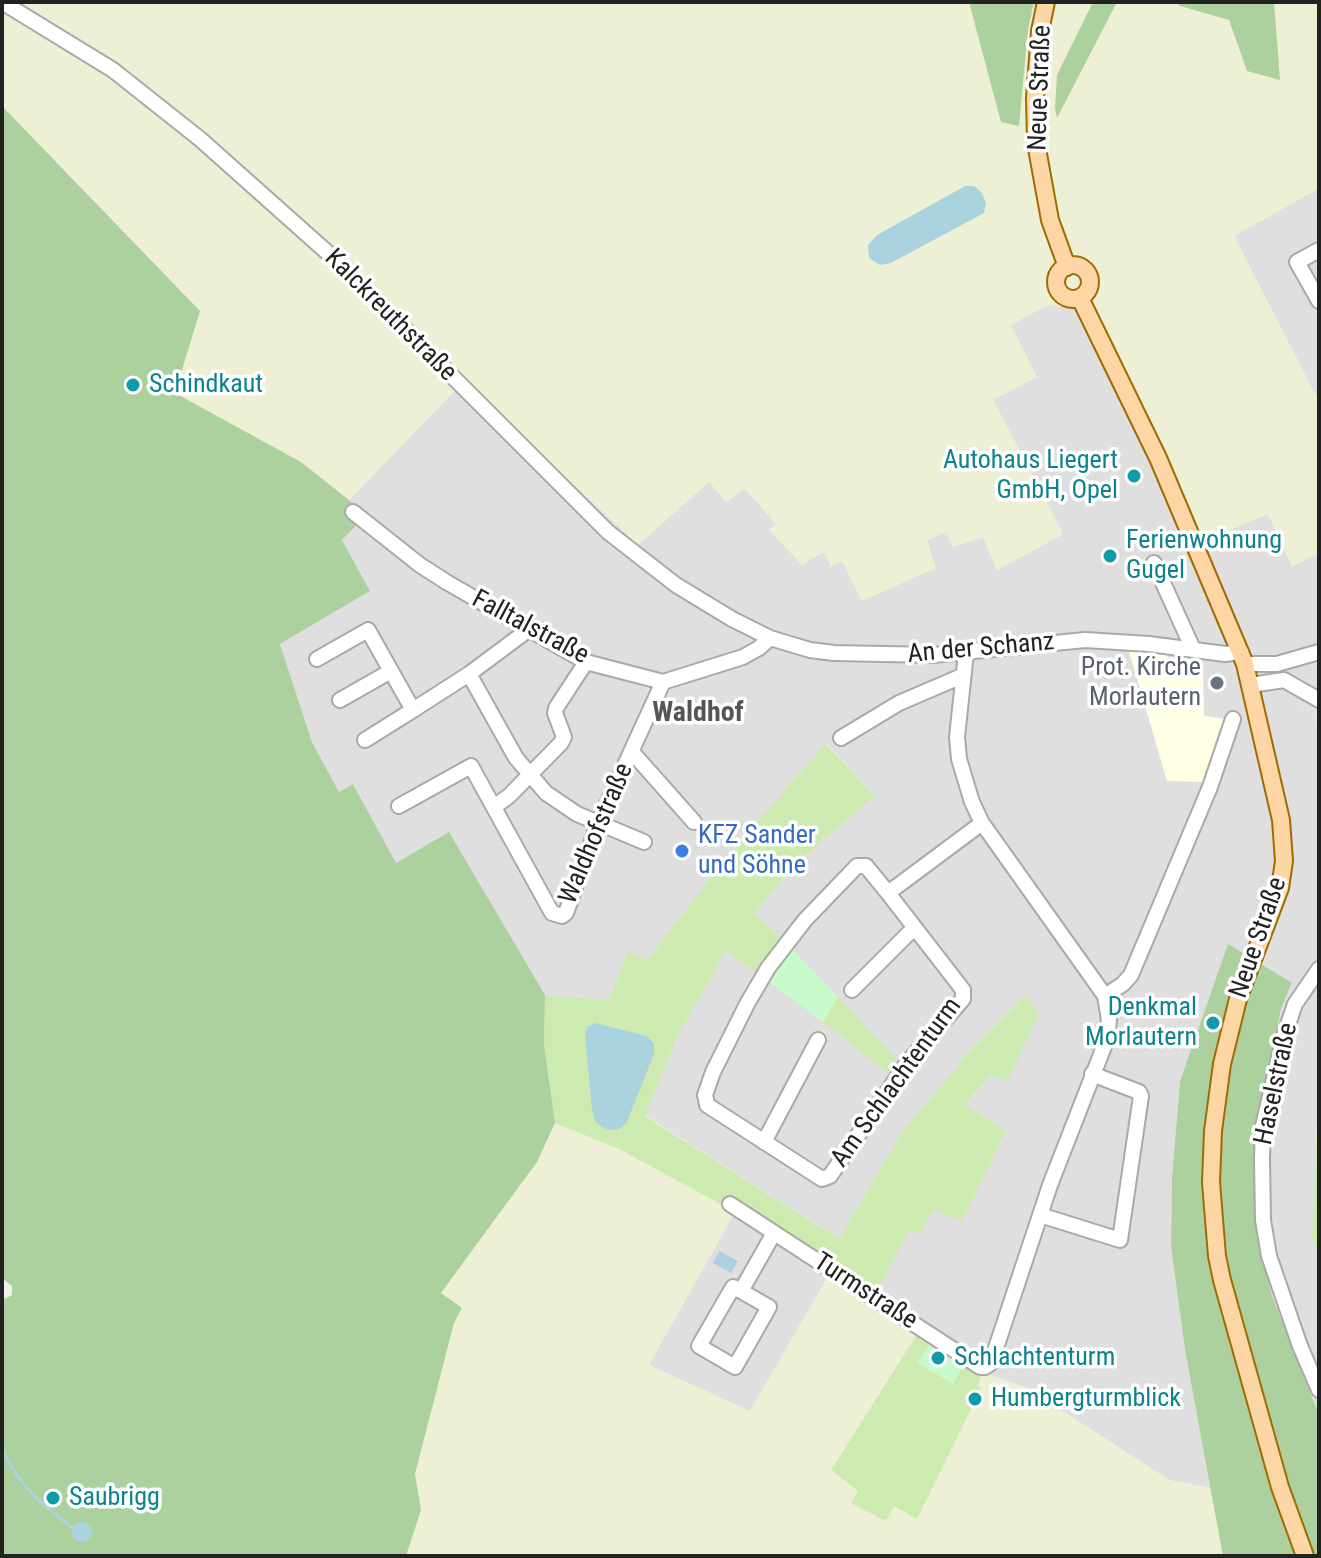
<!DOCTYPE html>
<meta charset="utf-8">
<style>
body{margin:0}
#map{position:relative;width:1321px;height:1558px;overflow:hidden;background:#f2efe9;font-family:"Roboto Condensed",sans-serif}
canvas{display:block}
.frame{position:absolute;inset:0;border:4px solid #222;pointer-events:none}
</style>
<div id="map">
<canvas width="1321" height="1558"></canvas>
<div class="frame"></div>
</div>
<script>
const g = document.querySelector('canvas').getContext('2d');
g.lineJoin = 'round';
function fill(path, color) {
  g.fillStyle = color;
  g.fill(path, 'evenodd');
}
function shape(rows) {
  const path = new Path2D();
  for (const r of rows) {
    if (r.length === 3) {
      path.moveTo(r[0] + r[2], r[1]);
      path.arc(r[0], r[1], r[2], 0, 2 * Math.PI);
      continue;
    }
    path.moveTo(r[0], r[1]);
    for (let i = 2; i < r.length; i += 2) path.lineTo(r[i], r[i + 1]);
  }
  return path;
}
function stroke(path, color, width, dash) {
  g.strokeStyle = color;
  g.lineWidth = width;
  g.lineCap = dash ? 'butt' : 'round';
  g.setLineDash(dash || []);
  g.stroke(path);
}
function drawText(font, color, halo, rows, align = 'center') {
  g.font = font + ' "Roboto Condensed",sans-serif';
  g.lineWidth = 7;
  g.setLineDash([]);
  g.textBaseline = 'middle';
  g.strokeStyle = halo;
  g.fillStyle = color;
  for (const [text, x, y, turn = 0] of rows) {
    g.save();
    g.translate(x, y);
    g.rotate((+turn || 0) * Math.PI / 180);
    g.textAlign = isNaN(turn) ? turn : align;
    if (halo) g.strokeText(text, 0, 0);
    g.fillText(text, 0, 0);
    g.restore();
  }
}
const residential = shape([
 [1319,188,1319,402,1234,236],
 [1048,305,1085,309,1268,514,1292,566,1319,553,1319,1082,1312,1236,1319,1255,1319,1415,1272,1296,1256,1230,1258,1126,1281,1009,1292,984,1228,945,1180,1081,1172,1177,1171,1246,1185,1350,1211,1488,1169,1480,1027,1388,982,1372,872,1300,910,1230,934,1208,962,1221,1006,1132,966,1106,990,1075,1008,1081,1025,997,964,1058,902,1132,839,1239,645,1115,678,1035,726,950,769,982,755,914,787,872,875,796,827,744,731,851,647,960,628,952,609,1000,545,995,449,833,396,863,353,784,339,792,312,742,280,644,370,591,342,540,365,517,349,500,464,381,638,545,709,481,745,489,776,524,769,530,802,564,823,552,842,561,927,540,946,532,983,536,997,570,1063,534,993,400,1011,324],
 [735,1212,830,1273,750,1412,648,1365]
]);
const education = shape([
 [1128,648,1168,653,1168,659,1203,665,1204,716,1226,719,1205,782,1167,781]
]);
const farmland = shape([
 [2,2,969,2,983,48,1019,125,1028,30,1034,2,1093,2,1057,75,1055,108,1057,117,1117,2,1175,2,1180,6,1229,20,1247,71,1279,80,1274,2,1319,2,1319,188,1234,236,1319,402,1319,553,1293,566,1268,514,1196,545,1085,310,1048,305,1011,325,1037,377,993,400,1063,534,997,570,983,537,953,547,946,532,927,540,936,568,862,601,842,561,831,567,823,552,802,565,769,530,776,523,745,489,726,502,709,482,638,545,464,381,349,500,301,462,175,393,200,311,2,106],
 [555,1123,619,1149,735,1212,649,1365,750,1411,830,1273,919,1331,831,1470,858,1491,851,1503,894,1506,917,1519,977,1397,982,1372,1027,1388,1169,1480,1211,1488,1223,1556,406,1556,421,1510,415,1474,454,1323,462,1308,441,1294,537,1162]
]);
const grass = shape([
 [826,744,875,796,787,872,755,914,792,949,769,982,726,951,678,1035,645,1116,839,1239,902,1132,964,1058,1025,996,1039,1013,1008,1081,990,1075,966,1105,1006,1131,962,1222,934,1209,920,1234,910,1230,872,1300,735,1212,619,1149,555,1123,544,1044,545,995,609,1000,628,951,647,960,731,851],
 [838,997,901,1064,892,1076,823,1022],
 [1319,1082,1319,1255,1312,1236],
 [919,1331,932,1340,918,1363,966,1362,982,1372,978,1385,981,1389,917,1519,894,1506,886,1521,851,1503,858,1491,831,1470]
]);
const forest = shape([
 [969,2,1034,2,1028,30,1019,126,1001,122],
 [1093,2,1117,2,1057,118,1055,108,1057,75],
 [1175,2,1274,2,1280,80,1247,71,1229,20,1180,6],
 [2,106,200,311,175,393,301,462,349,500,366,516,342,540,370,591,280,644,312,742,339,792,353,784,396,863,449,832,545,995,544,1044,555,1123,537,1162,441,1293,462,1308,454,1323,415,1474,421,1510,406,1556,2,1556,2,1300,12,1295,12,1286,2,1278],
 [1228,944,1292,983,1281,1009,1258,1126,1256,1230,1272,1296,1319,1415,1319,1556,1223,1556,1185,1350,1171,1246,1172,1177,1180,1081]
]);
const park = shape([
 [792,949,838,997,823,1022,769,982],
 [932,1340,966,1361,953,1384,918,1363]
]);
const parking = shape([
 [1299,696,1319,706,1319,727,1312,726,1312,710,1299,709]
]);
const water = shape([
 [965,186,974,186,982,193,986,203,984,213,891,263,880,265,869,258,868,245,877,235],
 [595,1023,647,1036,654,1044,654,1054,626,1124,617,1130,606,1129,596,1123,592,1109,585,1036,587,1027],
 [719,1251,738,1261,731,1273,713,1263],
 [82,1532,10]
]);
const stream = shape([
 [2,1451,20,1480,40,1501,73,1529]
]);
const minor = shape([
 [2,2,113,70,200,139,338,262,608,532,676,585,732,619,770,638,810,650,834,653,934,655,1085,640,1149,644,1225,654,1241,652],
 [1319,250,1297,262,1319,301],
 [353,512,420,565,448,583,586,662,663,682,743,657,759,648,770,638],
 [1154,563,1193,649],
 [966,653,957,737,959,759,972,802,982,823,1105,996],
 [317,659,368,630,391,671,340,700],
 [1245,664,1277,664,1319,652],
 [469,674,516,758,546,793,577,814,644,842],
 [1251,685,1284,680,1319,700],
 [413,710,469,674,528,630],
 [841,738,899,703,962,676],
 [365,740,413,710,391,671],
 [632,752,694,822],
 [399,806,471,766,552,913,562,916,566,913,598,824,663,682],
 [494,807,509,796,561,743,564,737,555,713,556,708,586,662],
 [888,893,963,990,963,999,907,1063,830,1176,822,1179,707,1105,705,1095,713,1072,747,1004,768,968,805,920,857,866,866,866,888,893,982,823],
 [1319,969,1295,1004,1284,1036,1263,1126,1262,1159,1263,1220,1269,1256,1300,1346,1319,1390],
 [852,990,913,929],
 [764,1142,818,1040],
 [730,1204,980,1367,985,1367],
 [1040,1215,1120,1240,1141,1096,1139,1092,1092,1074],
 [741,1291,769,1307,735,1367,699,1346,733,1287,741,1291,774,1233],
 [985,1367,991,1363,1050,1185,1107,1039,1109,1020,1105,996,1123,984,1131,975,1210,787,1233,719]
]);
const major = shape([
 [1046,2,1040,31,1035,98,1036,143,1050,220,1067,267],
 [1073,282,17],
 [1080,298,1158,458,1245,664,1281,820,1284,861,1280,888,1238,999,1222,1064,1213,1131,1211,1182,1217,1256,1222,1280,1280,1487,1305,1556]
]);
const markers = [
 [133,385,8,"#0f9aa8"],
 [1134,476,8,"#0f9aa8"],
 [1110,556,8,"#0f9aa8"],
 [1217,683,8,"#6b7280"],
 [682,851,8,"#3f7fe0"],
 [1213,1023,8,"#0f9aa8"],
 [938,1358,8,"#0f9aa8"],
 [975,1399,8,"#0f9aa8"],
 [53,1498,8,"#0f9aa8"]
];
const streetNames = [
 ["Neue Straße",1041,88,-88],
 ["Kalckreuthstraße",390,316,45],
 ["Falltalstraße",530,628,28],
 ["An der Schanz",981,649,-5],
 ["Waldhofstraße",597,834,-67],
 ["Neue Straße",1259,938,-71],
 ["Am Schlachtenturm",897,1083,-54],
 ["Haselstraße",1277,1084,-78],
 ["Turmstraße",865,1292,33]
];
const cultureNames = [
 ["Schindkaut",149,385],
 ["Autohaus Liegert",1118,461,"right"],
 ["GmbH, Opel",1118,491,"right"],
 ["Ferienwohnung",1126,541],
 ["Gugel",1126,571],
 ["Denkmal",1197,1008,"right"],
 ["Morlautern",1197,1038,"right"],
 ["Schlachtenturm",954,1358],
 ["Humbergturmblick",991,1399],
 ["Saubrigg",69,1498]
];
const worshipNames = [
 ["Prot. Kirche",1201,668],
 ["Morlautern",1201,698]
];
const shopNames = [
 ["KFZ Sander",698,836],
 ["und Söhne",698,866]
];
const neighbourhoodNames = [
 ["Waldhof",698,714]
];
fill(residential, '#e0dfdf');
fill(education, '#ffffe5');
fill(farmland, '#eef0d5');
fill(grass, '#cdebb0');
fill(forest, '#add19e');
fill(park, '#c8facc');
fill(parking, '#e2e2e2');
fill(water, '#aad3df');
stroke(stream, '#aad3df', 3);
stroke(minor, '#a9a9a9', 18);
stroke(major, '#a06b00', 20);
stroke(minor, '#fff', 14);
stroke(major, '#fcd6a4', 16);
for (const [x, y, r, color] of markers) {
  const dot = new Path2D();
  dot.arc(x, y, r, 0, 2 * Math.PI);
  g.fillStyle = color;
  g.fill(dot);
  stroke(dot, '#fff', 3);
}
drawText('26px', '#222', '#fff', streetNames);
drawText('26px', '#0d838f', '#fff', cultureNames, 'left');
drawText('26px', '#5b616d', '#fff', worshipNames, 'right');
drawText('26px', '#366cbe', '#fff', shopNames, 'left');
drawText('bold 28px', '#555', '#fff', neighbourhoodNames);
</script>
